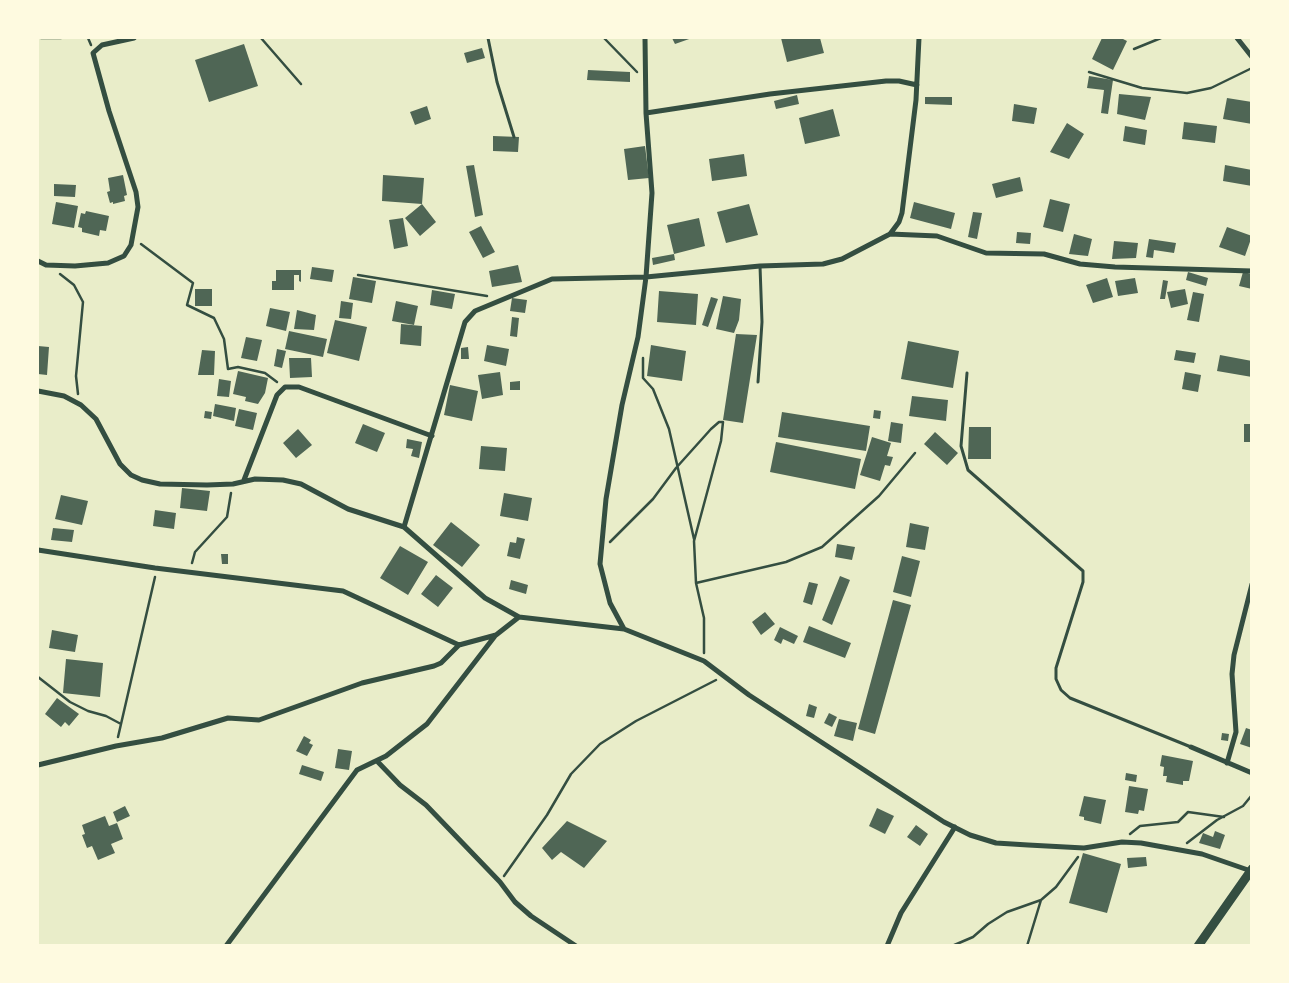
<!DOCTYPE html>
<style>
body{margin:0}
#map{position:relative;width:1289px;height:983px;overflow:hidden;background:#e9edc9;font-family:Inter,sans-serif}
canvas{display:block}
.frame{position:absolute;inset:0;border:39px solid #fefae0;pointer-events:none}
</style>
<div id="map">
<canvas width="1289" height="983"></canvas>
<div class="frame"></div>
</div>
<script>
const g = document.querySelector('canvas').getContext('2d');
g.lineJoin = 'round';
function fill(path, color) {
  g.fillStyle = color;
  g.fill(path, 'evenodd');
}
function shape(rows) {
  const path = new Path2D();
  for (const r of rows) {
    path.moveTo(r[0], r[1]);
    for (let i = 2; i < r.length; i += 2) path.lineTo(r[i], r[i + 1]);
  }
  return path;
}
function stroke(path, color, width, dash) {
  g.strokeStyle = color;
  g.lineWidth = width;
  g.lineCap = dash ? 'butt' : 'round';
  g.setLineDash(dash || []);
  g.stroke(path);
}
const building = shape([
 [672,38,692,38,675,44],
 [781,38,820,38,824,53,787,62],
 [1102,38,1121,38,1127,41,1113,70,1092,59],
 [244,44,258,86,209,102,195,60],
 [482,48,485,58,467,63,464,53],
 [588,70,630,72,630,82,587,80],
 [1089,76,1113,80,1108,114,1101,113,1104,90,1087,88],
 [1119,94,1151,97,1145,120,1117,114],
 [797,95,799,104,776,109,774,101],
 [925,97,952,97,952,105,925,104],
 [1227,98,1252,102,1252,124,1223,119],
 [1014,104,1037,108,1034,124,1012,121],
 [427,106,431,119,415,125,410,112],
 [833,109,840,136,805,144,799,118],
 [1184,122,1217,126,1215,143,1182,139],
 [1067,123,1084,134,1069,159,1050,152],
 [1125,126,1147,130,1145,145,1123,141],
 [493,136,519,137,518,152,493,151],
 [645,146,649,178,628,180,624,149],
 [744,154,747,176,712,181,709,159],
 [474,165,483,215,475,217,466,166],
 [1225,165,1252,170,1252,186,1223,181],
 [123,175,127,195,124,196,125,201,113,204,113,202,110,203,107,192,110,191,108,178],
 [383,175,424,178,422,204,382,201],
 [1020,177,1023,191,996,198,992,184],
 [54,184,76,185,75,197,54,196],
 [1050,199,1070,204,1063,232,1043,227],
 [56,202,78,206,74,228,52,224],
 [914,202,955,213,951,229,910,218],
 [422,204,436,222,420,236,405,218],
 [749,204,758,235,726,243,717,212],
 [86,211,109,216,106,231,100,230,99,236,82,232,82,228,78,227,81,213,85,214],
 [973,212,982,213,977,239,968,237],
 [403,218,408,246,394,249,389,220],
 [699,218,705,246,674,254,667,225],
 [481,226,495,252,483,258,469,232],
 [1227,227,1252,236,1245,256,1219,247],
 [1017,232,1031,233,1030,244,1016,243],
 [1074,234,1092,239,1088,256,1069,254],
 [1149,239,1176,243,1174,253,1154,250,1153,258,1146,257],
 [1114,241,1138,243,1136,258,1112,259],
 [674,254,675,260,653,265,652,258],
 [518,265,522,282,492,287,489,271],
 [312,267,334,270,332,282,310,279],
 [276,270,301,270,301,282,299,281,299,275,294,275,294,290,272,290,272,281,276,281],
 [1188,272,1208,278,1206,286,1186,280],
 [1243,272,1252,274,1252,289,1239,286],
 [353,277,376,281,372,303,349,299],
 [1107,278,1113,297,1093,303,1086,285],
 [1135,278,1138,293,1118,296,1115,281],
 [1163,280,1168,281,1165,299,1160,299],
 [195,289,212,289,212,306,195,306],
 [1185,289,1188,304,1171,308,1167,292],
 [432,290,455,294,452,309,430,305],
 [659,291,698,294,696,325,657,322],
 [1193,292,1204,294,1199,322,1187,320],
 [723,296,741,299,739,320,734,333,716,329],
 [711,297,718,299,708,327,702,325],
 [512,298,527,300,525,313,510,311],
 [341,301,353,303,351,319,339,318],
 [396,301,418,306,414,325,392,321],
 [270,308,290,312,286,331,266,326],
 [297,310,316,315,314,330,294,329],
 [512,317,519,318,517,337,510,336],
 [335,320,367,327,359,361,327,353],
 [401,324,422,326,421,346,400,344],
 [289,331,327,339,323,357,285,349],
 [736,334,757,335,743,423,723,420],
 [246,337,262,340,257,361,241,358],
 [908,341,959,351,953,388,901,379],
 [487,345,509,349,506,366,484,361],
 [651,345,686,351,682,381,647,376],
 [38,346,49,347,47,375,38,374],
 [468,347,469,359,461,359,461,348],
 [277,349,286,351,282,368,274,366],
 [202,350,215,351,214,375,198,375],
 [1176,350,1196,353,1194,363,1174,360],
 [1220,355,1252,361,1252,377,1217,371],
 [289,358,311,358,312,377,290,378],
 [238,371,268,378,265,393,258,404,245,401,246,397,233,394],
 [500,372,503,395,482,399,478,375],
 [1185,372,1201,375,1198,392,1182,389],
 [219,379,231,381,229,397,217,396],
 [520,381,520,390,510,390,510,382],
 [450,385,478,391,472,421,444,415],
 [912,396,948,400,946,421,909,416],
 [215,404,236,408,234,421,213,416],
 [239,409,257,413,253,430,235,426],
 [874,410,881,411,880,419,873,418],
 [205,411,212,412,211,419,204,418],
 [782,412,870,426,866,451,778,437],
 [891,422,903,424,901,443,888,441],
 [363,424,385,433,377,452,355,443],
 [1244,424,1252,424,1252,442,1244,442],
 [969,427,991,427,991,459,968,459],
 [298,429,312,445,296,458,283,443],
 [935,432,958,453,947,465,924,444],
 [872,437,891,443,887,456,893,457,890,466,885,465,880,481,860,475],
 [407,439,422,442,419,458,411,456,413,449,406,448],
 [776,442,861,459,855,489,770,472],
 [481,446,507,448,505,471,479,469],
 [182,488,210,491,207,511,180,508],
 [504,493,532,498,528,521,500,516],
 [61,495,88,501,82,525,55,519],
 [155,510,176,513,174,529,153,526],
 [451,522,480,545,462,567,433,545],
 [910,523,929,527,925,550,906,547],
 [53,528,74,530,72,542,51,540],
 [517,537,525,539,520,559,507,556,510,542,516,543],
 [837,544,855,547,852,560,835,557],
 [400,546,428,562,408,595,380,578],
 [221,554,228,554,228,564,222,564],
 [902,556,920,561,911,597,893,592],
 [436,575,453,588,438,607,421,594],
 [840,576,850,580,832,625,822,620],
 [511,580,528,585,526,594,509,589],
 [809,582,818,584,812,605,803,602],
 [893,600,911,605,875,734,858,729],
 [765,612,775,624,761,635,752,622],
 [809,626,851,643,845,658,803,642],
 [780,627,798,636,794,644,783,639,781,644,774,640],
 [52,630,78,635,75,652,49,648],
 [66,659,103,663,100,697,63,693],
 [57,698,79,714,69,726,65,722,61,727,45,714],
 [809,704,817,707,814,718,806,716],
 [829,713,837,717,832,727,824,723],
 [839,719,857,723,853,741,834,736],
 [1246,728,1252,730,1252,748,1240,744],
 [1222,733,1229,734,1228,741,1221,740],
 [304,736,311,740,309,743,313,745,307,756,296,751],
 [338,749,352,751,349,770,335,768],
 [1162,755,1193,761,1189,781,1183,781,1183,785,1166,782,1167,776,1163,776,1164,767,1160,766],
 [302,765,324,772,321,781,299,774],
 [1126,773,1137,775,1136,782,1125,780],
 [1129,786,1148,789,1144,811,1139,810,1138,814,1125,812],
 [1084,796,1106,800,1101,824,1084,820,1084,817,1079,816],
 [125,806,130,816,117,822,113,812],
 [877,808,894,816,885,834,869,826],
 [105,816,109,826,117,823,123,839,111,844,115,853,98,860,92,846,87,848,82,835,85,834,82,825],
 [567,821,607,841,584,868,561,852,552,860,542,848],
 [916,825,928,834,920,846,907,837],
 [1215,831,1225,835,1220,849,1199,843,1203,833,1213,837],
 [1083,853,1121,864,1107,913,1069,903],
 [1146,857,1147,866,1128,868,1127,858]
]);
const path = shape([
 [41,38,61,38],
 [88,38,91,45],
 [261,38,301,84],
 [604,38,637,72],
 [1134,49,1161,38],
 [1089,72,1142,88,1187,93,1211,88,1252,68],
 [141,244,193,283,187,305,214,318,224,339,228,369,238,367,265,373,277,382],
 [60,274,74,285,83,302,76,376,78,394],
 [358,275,487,296],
 [643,358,643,378,653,389,669,429,694,539],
 [610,542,653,499,676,468,711,429,719,422,723,422,721,441,694,541,696,583,704,618,704,653],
 [192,563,195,552,227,517,231,493],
 [696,583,786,562,822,547,879,496,915,453],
 [38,677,70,702,88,711,106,716,121,724],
 [118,737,155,577],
 [1130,834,1140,826,1178,822,1188,812,1224,817],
 [1187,843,1217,820,1243,806,1252,795],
 [504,876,547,815,571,774,600,744,636,721,716,680],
 [952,946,973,937,988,924,1007,912,1041,900,1056,887,1078,857],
 [1027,946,1041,900]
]);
const service = shape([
 [488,38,497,82,514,137],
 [967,373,961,446,968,470,1083,571,1083,582,1056,668,1056,679,1061,690,1070,698,1191,747],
 [758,382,762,322,760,266]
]);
const minor = shape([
 [645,38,646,113,652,193,646,277,638,337,622,405,606,499,600,564,610,603,624,629,704,661,749,695,944,822,970,835,996,843,1028,845,1084,848,1122,842,1141,843,1202,854,1251,871],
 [1237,38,1252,57],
 [646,113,770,94,886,81,899,81,917,85],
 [890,234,937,236,986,253,1044,254,1080,264,1115,267,1252,271],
 [38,261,46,265,75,266,108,263,124,256,131,245,138,207,136,192,109,111,93,53,102,45,134,38],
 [38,391,64,396,81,405,96,419,120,464,131,475,142,480,160,484,207,485,233,484,255,479,283,480,301,484,348,509,404,527,485,598,519,617,624,629],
 [244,480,277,395,285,387,299,387,432,436],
 [404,527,465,322,475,311,552,279,646,277,760,266,823,264,842,259,890,234,899,222,902,213,916,100,919,38],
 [38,550,155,568,343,591,459,645,496,635,519,617],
 [1191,747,1252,773],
 [377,761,400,785,426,805,500,882,515,902,531,916,576,946],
 [1227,763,1236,732,1232,674,1234,655,1252,584],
 [38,765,116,746,162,738,228,718,259,720,362,683,434,666,441,663,459,645],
 [226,946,357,770,386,756,427,724,495,636],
 [887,946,901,913,955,827]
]);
const secondary = shape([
 [1198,946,1252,869]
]);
fill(building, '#4f6655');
stroke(path, '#344e41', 2.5);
stroke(service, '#344e41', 3);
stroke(minor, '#344e41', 5);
stroke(secondary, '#344e41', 9);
</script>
